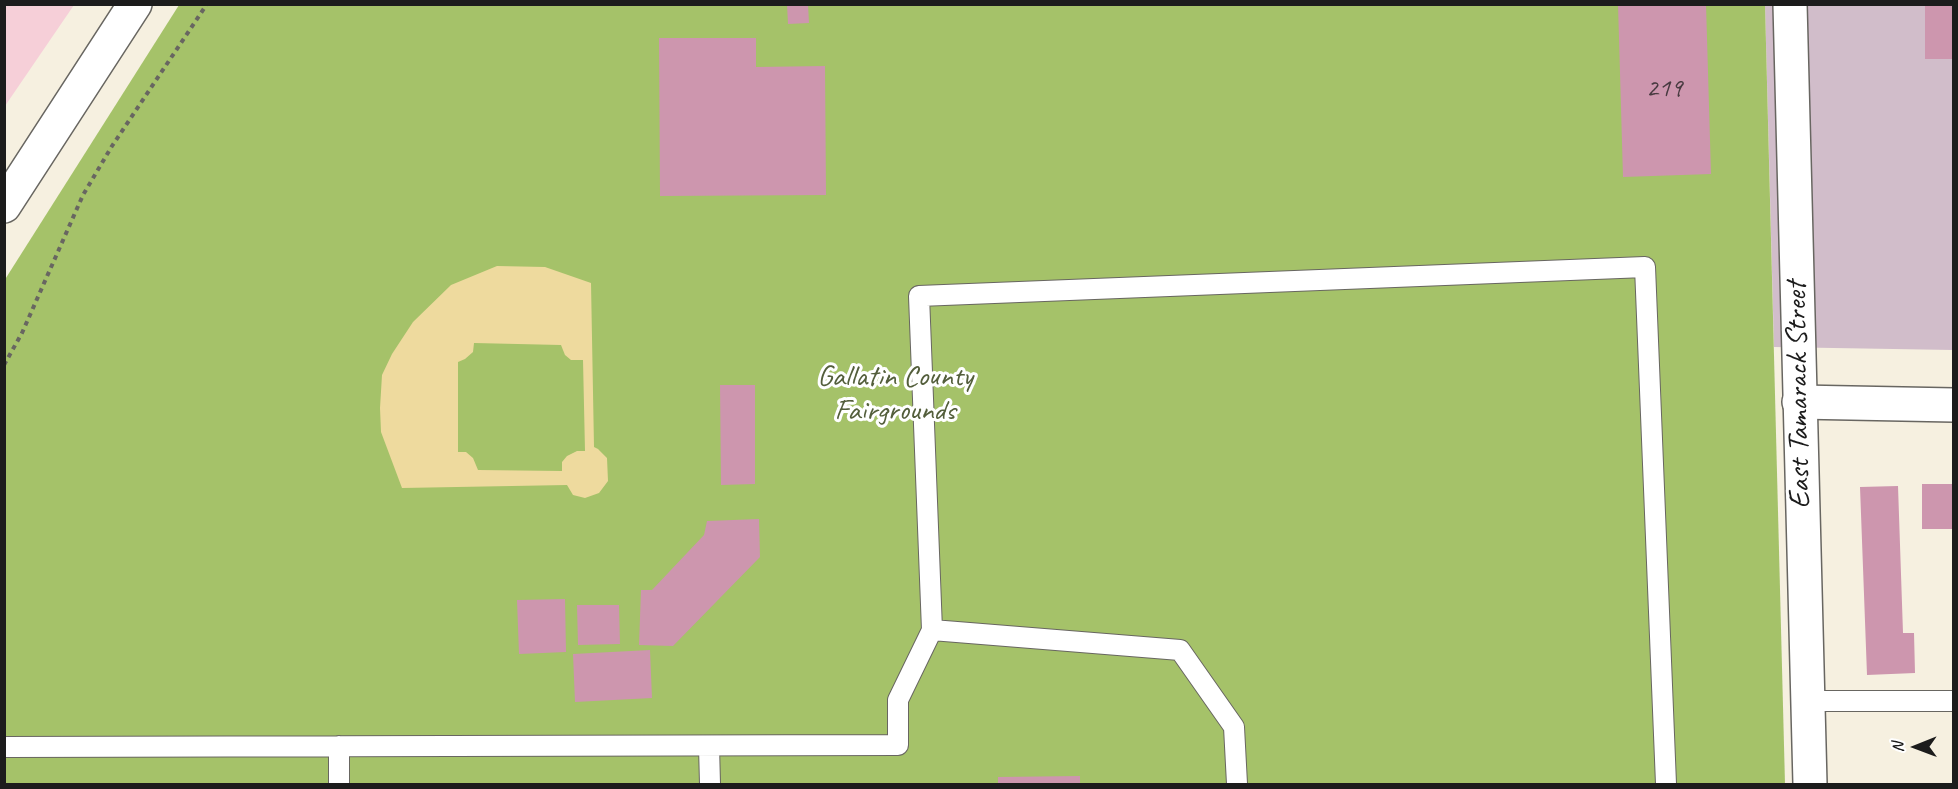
<!DOCTYPE html>
<style>
body{margin:0}
#map{position:relative;width:1958px;height:789px;overflow:hidden;background:#f6f0e0;font-family:Caveat,sans-serif}
canvas{display:block}
.frame{position:absolute;inset:0;border:6px solid #1c1c1c;pointer-events:none}
.north{position:absolute;left:1886px;top:717px;width:60px;height:60px;-webkit-text-stroke:4px #fff;paint-order:stroke;rotate:269deg;font-size:16px;font-weight:700;line-height:24px;text-align:center;color:#1c1c1c}
.north::after{content:'';display:block;margin:auto;width:21px;height:27px;background:#1c1c1c;clip-path:polygon(50% 0,100% 100%,50% 72%,0 100%)}
</style>
<div id="map">
<canvas width="1958" height="789"></canvas>
<div class="frame"></div>
<div class="north">N</div>
</div>
<script>
const g = document.querySelector('canvas').getContext('2d');
g.lineJoin = 'round';
function fill(path, color) {
  g.fillStyle = color;
  g.fill(path, 'evenodd');
}
function shape(rows) {
  const path = new Path2D();
  for (const r of rows) {
    path.moveTo(r[0], r[1]);
    for (let i = 2; i < r.length; i += 2) path.lineTo(r[i], r[i + 1]);
  }
  return path;
}
function stroke(path, color, width, dash) {
  g.strokeStyle = color;
  g.lineWidth = width;
  g.lineCap = dash ? 'butt' : 'round';
  g.setLineDash(dash || []);
  g.stroke(path);
}
function drawText(font, color, halo, rows, align = 'center') {
  g.font = font + ' Caveat,sans-serif';
  g.lineWidth = 6;
  g.setLineDash([]);
  g.textBaseline = 'middle';
  g.strokeStyle = halo;
  g.fillStyle = color;
  for (const [text, x, y, turn = 0] of rows) {
    g.save();
    g.translate(x, y);
    g.rotate((+turn || 0) * Math.PI / 180);
    g.textAlign = isNaN(turn) ? turn : align;
    if (halo) g.strokeText(text, 0, 0);
    g.fillText(text, 0, 0);
    g.restore();
  }
}
const built = shape([
 [5,4,74,5,5,106,4,5]
]);
const industrial = shape([
 [1765,5,1953,5,1953,350,1774,347]
]);
const green = shape([
 [179,5,1765,5,1785,784,5,784,4,281]
]);
const sand = shape([
 [497,266,545,267,591,283,594,447,598,449,607,458,608,481,599,493,585,498,573,495,567,485,402,488,381,432,380,408,382,375,392,354,413,322,451,285],
 [474,343,561,345,565,355,571,360,583,360,585,451,577,451,567,456,562,462,562,471,478,470,473,458,466,452,458,452,458,362,465,359,473,352]
]);
const building = shape([
 [787,4,808,4,809,23,788,24],
 [1618,4,1706,4,1711,174,1623,177],
 [1925,4,1954,4,1954,59,1925,59],
 [659,38,756,38,756,67,825,66,826,195,660,196],
 [720,385,755,385,755,484,721,485],
 [1922,484,1954,484,1954,529,1922,529],
 [1898,486,1903,633,1914,633,1915,673,1867,675,1860,487],
 [759,519,760,557,673,646,639,645,641,590,652,590,704,535,707,521],
 [565,599,566,652,519,654,517,600],
 [577,605,619,605,620,644,578,645],
 [650,650,652,698,575,702,573,654],
 [1080,776,1080,784,998,784,998,777]
]);
const path = shape([
 [4,365,22,333,83,195,112,146,207,4]
]);
const service = shape([
 [932,630,919,296,1645,267,1666,784],
 [1808,701,1954,701],
 [709,746,710,784],
 [4,747,898,745,898,700,932,630,1180,650,1234,727,1237,784],
 [339,784,339,746]
]);
const minor = shape([
 [1799,402,1954,405]
]);
const tertiary = shape([
 [1790,4,1810,784],
 [4,206,135,4]
]);
const numberNames = [
 ["219",1664,89]
];
const parkNames = [
 ["Gallatin County",895,377],
 ["Fairgrounds",895,411]
];
const streetNames = [
 ["East Tamarack Street",1799,395,-91]
];
fill(built, '#f6cfd8');
fill(industrial, '#d1bdca');
fill(green, '#a5c269');
fill(sand, '#eeda9e');
fill(building, '#cd96ae');
stroke(service, '#686661', 22);
stroke(minor, '#686661', 36);
stroke(tertiary, '#686661', 36);
stroke(path, '#686661', 4, [4.5, 4.5]);
stroke(service, '#fff', 20);
stroke(minor, '#fff', 33);
stroke(tertiary, '#fff', 33);
drawText('27px', '#483a40', null, numberNames);
drawText('30px', '#535e3b', '#fff', parkNames);
drawText('30px', '#1c1c1c', '#fff', streetNames);
</script>
